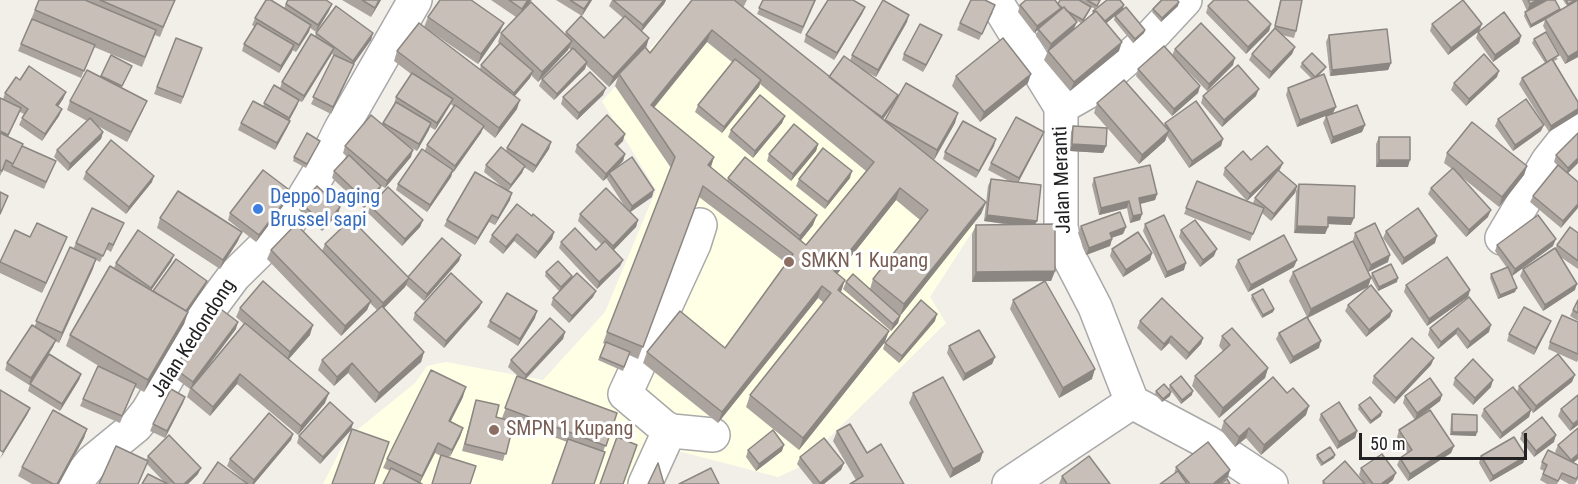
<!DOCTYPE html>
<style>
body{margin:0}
#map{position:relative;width:1578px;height:484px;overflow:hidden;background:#f2efe9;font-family:"Roboto Condensed",sans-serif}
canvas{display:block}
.scale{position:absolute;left:1359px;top:433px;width:168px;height:27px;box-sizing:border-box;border:3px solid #222;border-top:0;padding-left:8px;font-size:18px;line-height:21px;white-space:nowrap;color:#222;-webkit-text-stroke:4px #fff;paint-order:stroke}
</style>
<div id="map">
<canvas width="1578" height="484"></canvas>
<div class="scale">50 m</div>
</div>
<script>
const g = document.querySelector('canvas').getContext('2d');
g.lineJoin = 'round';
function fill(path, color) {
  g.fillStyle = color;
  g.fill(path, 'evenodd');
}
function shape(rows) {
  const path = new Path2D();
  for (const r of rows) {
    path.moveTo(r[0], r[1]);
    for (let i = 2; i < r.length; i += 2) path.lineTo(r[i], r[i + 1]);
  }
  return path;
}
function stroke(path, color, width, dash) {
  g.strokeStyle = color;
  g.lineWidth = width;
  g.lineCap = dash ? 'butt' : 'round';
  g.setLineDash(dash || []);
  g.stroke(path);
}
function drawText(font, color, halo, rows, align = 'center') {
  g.font = font + ' "Roboto Condensed",sans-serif';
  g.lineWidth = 6;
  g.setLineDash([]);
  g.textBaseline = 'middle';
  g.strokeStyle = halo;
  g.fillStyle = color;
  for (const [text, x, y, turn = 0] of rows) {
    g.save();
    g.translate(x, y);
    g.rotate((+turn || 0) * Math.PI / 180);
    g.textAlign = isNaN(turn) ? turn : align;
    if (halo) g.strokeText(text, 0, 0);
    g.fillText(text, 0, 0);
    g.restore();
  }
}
const education = shape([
 [690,5,976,226,930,297,946,323,798,468,778,477,659,446,640,484,323,484,346,439,415,383,427,366,446,362,543,380,605,312,656,190,602,101]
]);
const minor = shape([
 [995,0,1061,107,1061,227,1067,253,1095,307,1132,402,1209,443,1271,484],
 [1061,107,1091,90,1145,43,1185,0],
 [700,225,694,244,625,394,664,427,672,431,713,435],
 [1502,238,1548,161,1578,123],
 [74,484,92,462,136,426,148,411,199,323,234,276,289,222,320,171,341,129,415,0],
 [645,484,666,438,672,431],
 [1009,484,1132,402]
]);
const wall = shape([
 [39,0,175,0,160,37,155,35,142,67,94,47,81,78,18,51],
 [342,0,381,0,371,17],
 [491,0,532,0,528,5,565,35,566,32,604,38,623,18,609,6,612,0,666,0,664,4,642,31,646,48,650,53,692,0,747,0,743,8,829,77,850,61,852,55,907,22,876,77,859,68,898,95,895,102,883,120,884,121,955,123,934,160,929,157,986,202,981,214,900,316,898,323,891,331,843,289,846,282,870,289,873,279,920,220,896,200,837,274,841,292,885,342,799,450,746,407,750,395,824,303,818,298,718,423,643,363,647,352,725,348,786,263,699,197,638,359,629,355,623,371,598,360,605,344,603,343,607,332,671,168,615,86,618,77,609,87,586,65,585,69,554,100,539,86,542,79,571,50,569,48,568,50,538,82,531,75,530,78,515,96,517,109,495,138,483,128,481,133,452,173,451,177,427,212,396,190,398,184,425,150,427,145,454,107,451,104,435,130,430,127,417,151,405,144,411,157,385,188,380,185,379,193,364,208,332,178,334,171,347,157,343,153,345,146,382,125,394,104,396,97,411,74,394,61,397,51,424,27,428,17,500,32,478,64,427,29,480,69,481,65,500,44,498,42,501,33,516,17],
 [707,42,732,62,698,105,695,112,722,133,759,87,760,84,866,171,806,245,801,240,813,225,728,178,727,181,711,167,714,157,654,108],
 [556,0,592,0,582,16],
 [763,0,816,0,801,34,757,14],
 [1079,0,1101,0,1095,9],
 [1280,0,1302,0,1296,31,1294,38,1282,35,1295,47,1292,54,1269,79,1249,60,1252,54,1274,30],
 [1522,0,1555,0,1559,11,1567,6,1563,0,1578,0,1578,57,1565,64,1543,26,1545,20,1530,28,1524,16,1525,12,1527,11],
 [286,4,329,11,316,32,310,28,296,52,292,50,279,73,242,51,244,44,255,27,252,25,255,18,284,8],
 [1058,4,1090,10,1083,22,1092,14,1093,11,1123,9,1106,23,1119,51,1070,91,1044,60,1048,51,1036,36,1038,30,1034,33,1018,12,1020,5],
 [1074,19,1081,23,1074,29],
 [1178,6,1161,22,1152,12,1153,9],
 [1208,6,1271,24,1269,31,1246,54,1206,13],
 [865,7,862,14,834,60,804,42,806,35],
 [993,12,979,40,957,30,960,23],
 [1115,16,1145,30,1144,33,1133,43,1114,20],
 [1432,24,1482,24,1479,31,1521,36,1519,43,1493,62,1476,38,1478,32,1448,55,1430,31],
 [316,33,373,33,371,40,353,64,351,71,331,114,311,104,334,55,332,54,302,102,299,101,289,121,290,121,287,128,275,150,238,130,241,123,263,107,264,103,280,88,282,82,315,36],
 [1329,35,1391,63,1388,70,1330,76,1326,42],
 [176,38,202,48,181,104,154,94],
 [1534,39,1558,59,1554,61,1578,102,1549,132,1519,84,1522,78,1545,63,1532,43],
 [939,42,923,72,902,60,904,54],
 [1175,49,1233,65,1207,91,1174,57,1200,86,1198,93,1172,116,1136,76,1138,69,1172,55],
 [111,55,130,69,121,88,143,110,127,142,98,126,103,132,101,139,68,171,54,157,57,150,87,121,67,110,70,101,100,77],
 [1302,63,1326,67,1324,70,1317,77,1333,113,1297,127,1286,95,1288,88,1312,79,1300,67],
 [956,76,1028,83,980,122,952,86],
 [1497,77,1466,106,1451,90,1454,83],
 [20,80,66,92,63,99,58,107,62,109,59,116,42,141,19,125,24,114,20,112,8,137,22,146,56,161,44,189,3,170,0,176,0,98,3,99,5,93],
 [603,95,577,120,561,104,563,97],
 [1203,96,1256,96,1222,127,1201,103],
 [1097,103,1164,126,1165,123,1223,139,1221,146,1189,168,1167,136,1165,141,1139,164,1094,113],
 [785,116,782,123,753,158,728,137,731,130],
 [1326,116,1365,125,1362,132,1331,144,1323,123],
 [1498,119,1541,131,1513,151,1495,126],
 [1073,126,1106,146,1103,153,1070,151,1071,132],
 [1578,133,1578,163,1568,173,1578,182,1561,228,1530,202,1533,196,1558,166,1554,162,1556,155],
 [1379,137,1408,167,1376,167,1376,144],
 [1041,139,1018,182,1055,271,1051,281,1045,281,1092,379,1059,398,1010,309,1013,300,1045,281,972,282,972,234,976,225,1010,225,984,221,988,186,991,179,1009,181,988,170,991,163],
 [320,141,306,168,293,161,294,157],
 [623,141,617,146,625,154,623,161,617,167,652,197,630,212,638,220,636,227,613,250,623,260,620,266,597,289,559,248,561,242,596,250,602,245,578,221,580,214,625,207,607,179,608,177,603,181,575,152,577,145],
 [551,142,549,149,533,173,524,167,522,173,508,191,510,200,495,225,489,222,475,245,444,226,447,220,506,190,484,172,486,165,506,151,507,148],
 [818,144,816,151,791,181,767,161,769,154],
 [994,146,976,178,943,159,945,152],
 [1447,153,1527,166,1524,175,1499,207,1459,175,1488,217,1466,237,1428,194,1431,188,1452,169,1444,163],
 [1251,160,1283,163,1279,171,1297,186,1295,193,1271,221,1262,213,1250,241,1184,214,1197,181,1253,203,1255,198,1272,177,1247,201,1223,175,1225,168],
 [86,172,152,182,126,214,83,179],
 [850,178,825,209,796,186,799,179],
 [1094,178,1157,194,1155,200,1140,204,1142,214,1140,220,1130,223,1127,208,1099,215,1092,185],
 [1299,184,1351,225,1328,224,1328,227,1325,234,1294,233,1296,191],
 [289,198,256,242,228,220,230,213],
 [301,203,340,207,338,214,322,231,299,210],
 [370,206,423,220,420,227,402,246,368,213],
 [532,216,554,232,552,239,535,259,514,241,503,254,489,242,492,235],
 [160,218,238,241,220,269,157,228],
 [124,223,111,252,106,249,100,262,96,260,59,343,55,341,53,347,29,385,5,370,7,363,34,327,76,243],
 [1145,224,1184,270,1165,278,1143,231],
 [1081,226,1126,227,1123,234,1112,238,1112,239,1110,246,1086,255,1078,233],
 [1181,230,1214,256,1200,267,1179,237],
 [1386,231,1435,243,1402,265,1383,238],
 [1355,233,1388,262,1368,272,1371,277,1372,273,1397,282,1378,291,1371,278,1368,287,1308,318,1319,348,1290,364,1276,339,1279,333,1307,317,1289,281,1293,272,1358,251,1353,240],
 [1578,233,1578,269,1559,256,1575,290,1543,311,1520,276,1523,269,1555,249,1557,245],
 [30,237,67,237,42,293,0,273,0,262],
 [325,244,408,277,461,255,459,261,424,301,406,285,405,287,384,308,424,352,421,362,375,403,348,373,334,386,318,370,322,360,377,310,370,303,367,310,341,336,267,259,271,250,322,251],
 [1497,245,1553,246,1512,276,1511,274,1515,292,1498,299,1490,278,1491,274,1507,268,1495,251],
 [1112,249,1152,253,1150,260,1123,277,1110,256],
 [174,255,171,262,151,290,153,291,207,281,204,288,188,312,184,324,144,392,135,387,120,423,80,406,83,399,107,371,66,346,70,335,114,268,116,263],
 [1238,260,1294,267,1248,292,1235,267],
 [546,272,572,276,570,280,596,291,593,297,569,323,551,305,553,298,569,281,559,291,545,276],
 [1406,285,1470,290,1468,297,1427,326,1404,292],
 [1252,295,1274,309,1273,312,1262,318,1251,299],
 [1469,297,1489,332,1467,349,1456,334,1438,349,1428,335,1430,328],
 [1578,300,1578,321,1570,316],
 [482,302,479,308,444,348,413,320,415,313],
 [1348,305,1392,311,1390,317,1366,337,1345,311],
 [240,308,310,335,289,359,325,403,298,435,237,384,210,416,187,397,190,389,171,375,174,368,236,329,202,374,244,324,236,317],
 [535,318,518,346,487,327,490,321],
 [935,321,899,363,883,349,885,343],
 [1140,321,1203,338,1201,344,1186,360,1169,343,1161,351,1137,328],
 [1551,321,1548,328,1534,355,1507,341,1509,334],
 [1578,322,1578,360,1577,362,1548,349,1550,342],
 [565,332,563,339,526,379,617,413,603,452,567,442,514,422,503,461,462,451,476,400,496,417,507,420,502,418,518,376,508,367,511,360],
 [1222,336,1268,368,1265,378,1219,418,1192,386,1195,376,1223,351,1219,346],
 [949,346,995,357,992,364,963,381,947,353],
 [1434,358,1431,365,1394,404,1372,383,1374,376],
 [81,374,79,380,60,411,28,391,30,384],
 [1455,378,1491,387,1473,405,1453,385],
 [1572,382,1533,413,1531,410,1529,417,1500,439,1481,416,1484,409,1517,392,1519,386],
 [1170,385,1192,395,1181,404,1169,388],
 [1156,391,1171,392,1170,396,1162,402,1155,394],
 [913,393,980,461,950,478,909,403],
 [1287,393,1306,415,1261,455,1246,438,1235,447,1221,430,1224,421],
 [1442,395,1440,401,1415,420,1403,403,1405,396],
 [185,397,183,403,165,438,150,431,153,424],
 [463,397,451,421,463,428,460,437,449,457,441,456,435,453,420,483,383,468,387,459],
 [1359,405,1381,416,1370,424,1358,409],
 [1561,409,1578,425,1570,431,1558,416],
 [1321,414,1357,431,1355,438,1337,449,1319,420],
 [1452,414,1476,436,1450,435,1451,418],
 [353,423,351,430,320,464,297,443,299,436],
 [87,429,84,438,59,484,32,484,18,476,22,467],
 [1399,430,1454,446,1451,453,1408,481,1397,465,1400,458,1407,453,1397,437],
 [837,431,867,453,904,484,856,480,833,441],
 [1522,433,1554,442,1534,457,1520,439],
 [293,434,291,440,254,484,203,484,246,482,227,466,230,459],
 [1558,445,1573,463,1578,479,1575,484,1569,484,1560,479,1557,484,1547,484,1540,480,1544,471,1540,469,1542,462,1558,455,1555,452],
 [748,450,782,451,756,471,746,457],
 [1317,455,1334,458,1321,466,1316,458],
 [148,456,198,474,188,484,142,484,165,483,147,464,146,460],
 [1481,456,1526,456,1523,463,1490,482,1479,463],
 [800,457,844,463,841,470,824,484,813,484,797,464],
 [1176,467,1228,477,1219,484,1160,484,1174,474],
 [1361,468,1393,480,1388,484,1322,484,1323,481,1365,484,1359,475],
 [1062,476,1110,484,1059,484]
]);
const shadedWall = shape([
 [379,0,381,0,371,17,375,8],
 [528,0,531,0,519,19,522,9],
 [590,0,592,0,582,16,584,9],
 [664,0,666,0,664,4,641,32,643,25],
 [1538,0,1548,0,1527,11,1530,4],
 [1179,2,1178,6,1161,22,1162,18],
 [332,4,329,11,316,32,318,25],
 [1124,5,1123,9,1102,27,1103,23],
 [865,7,862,14,834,60,837,53],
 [1061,8,1058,14,1034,33,1037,26],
 [1560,9,1558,13,1530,28,1531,25],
 [909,15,907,22,876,77,878,70],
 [1077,22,1074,29,1048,51,1051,44],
 [504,23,500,32,478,64,481,54],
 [1271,24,1269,31,1246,54,1248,47],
 [1482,24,1479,31,1448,55,1451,48],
 [311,25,309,32,296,52,299,45],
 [712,30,707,42,646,117,651,105],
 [1145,30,1144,33,1133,43,1135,39],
 [373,33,371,40,351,68,353,61],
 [942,35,939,42,923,72,926,65],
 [1521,36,1519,43,1493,62,1495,55],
 [649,38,646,48,619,74,618,77,609,87,613,77],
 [572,41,568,50,538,82,542,72],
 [1122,42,1119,51,1070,91,1074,82],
 [294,45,292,52,279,73,281,66],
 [1295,47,1292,54,1269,79,1271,72],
 [334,48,331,55,302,102,304,96],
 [1578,51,1578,57,1565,64,1568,57],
 [1235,58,1233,65,1207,91,1209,84],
 [587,62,585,69,554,100,557,94],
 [1391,63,1388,70,1330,76,1332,70],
 [354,64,351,71,331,114,333,107],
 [1326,67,1324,70,1313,81,1315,77],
 [533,71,530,78,511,100,514,93],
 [1499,71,1497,77,1466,106,1469,99],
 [1031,74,1028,83,980,122,984,112],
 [761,80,759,87,722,133,724,127],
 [1200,86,1198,93,1172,116,1174,109],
 [606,88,603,95,577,120,579,113],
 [1259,89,1256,96,1222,127,1224,120],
 [66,92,63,99,54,112,56,105],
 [898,95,895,102,879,124,882,117],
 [453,99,450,105,435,130,437,123],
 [299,100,297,106,287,124,289,118],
 [520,100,517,109,495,138,499,128],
 [147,101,143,110,127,142,131,132],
 [1336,107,1333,113,1297,127,1300,120],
 [62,109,59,116,42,141,45,134],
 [1578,109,1578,114,1549,132,1551,126],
 [958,113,955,123,934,160,937,150],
 [785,116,782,123,753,158,755,151],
 [290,121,287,128,275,150,277,143],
 [431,123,429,130,417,151,419,144],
 [1365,125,1362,132,1331,144,1333,137],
 [1544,125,1541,131,1513,151,1515,145],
 [484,126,481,133,453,173,455,166],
 [1169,131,1165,141,1139,164,1142,155],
 [103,132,101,139,68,171,70,164],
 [1044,132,1041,139,1017,185,1019,178],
 [625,134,623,141,613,151,615,144],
 [996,139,994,146,976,178,979,171],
 [1223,139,1221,146,1189,168,1192,161],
 [551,142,549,149,533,173,536,166],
 [818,144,816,151,791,181,793,174],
 [1072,144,1106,146,1103,153,1070,151],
 [413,150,411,157,385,188,387,181],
 [625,154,623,161,610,174,609,173,608,177,603,181,606,174],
 [714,157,710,169,708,165],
 [1578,158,1578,163,1566,175,1568,168],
 [1379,160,1410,160,1408,167,1376,167],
 [1283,163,1280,169,1247,201,1250,194],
 [525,166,522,173,508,191,511,185],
 [1527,166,1524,175,1499,207,1502,197],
 [453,170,451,177,427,212,430,205],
 [852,171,850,178,825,209,828,202],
 [154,176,152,182,126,214,129,207],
 [381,186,379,193,364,208,366,201],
 [1297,186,1295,193,1271,221,1274,214],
 [900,188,896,200,830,283,834,271],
 [654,190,652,197,629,213,632,206],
 [292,192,289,198,256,242,259,235],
 [512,193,510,200,495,225,498,218],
 [1157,194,1155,200,1136,205,1139,198],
 [1129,201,1127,208,1099,215,1101,208],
 [986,202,981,214,900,316,904,304],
 [1578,204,1578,208,1561,228,1563,221],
 [340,207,338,214,322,231,325,225],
 [1491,210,1488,217,1466,237,1469,230],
 [1142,214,1140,220,1130,223,1133,216],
 [492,215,489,222,475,245,478,238],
 [817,215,813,225,797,245,800,236],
 [987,215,1037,221,1034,227,984,221],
 [1328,217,1354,218,1351,225,1326,224],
 [423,220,420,227,402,246,405,239],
 [638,220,636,227,611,253,613,246],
 [1297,226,1328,227,1325,234,1294,233],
 [1126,227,1123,234,1107,239,1110,233],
 [242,232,238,241,220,269,223,260],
 [554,232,552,239,535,259,538,252],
 [517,234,514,241,503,254,506,247],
 [1437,236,1435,243,1402,265,1404,258],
 [67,237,63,247,42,293,46,283],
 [1112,239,1110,246,1086,255,1089,248],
 [1556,239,1553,246,1512,276,1515,269],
 [1217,249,1214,256,1200,267,1203,260],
 [1152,253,1150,260,1123,277,1126,270],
 [174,255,171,262,148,295,151,288],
 [461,255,459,261,424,301,427,294],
 [1390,255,1388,262,1368,272,1371,265],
 [96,259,93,269,59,343,62,333],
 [623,260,620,266,597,289,599,282],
 [1297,260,1294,267,1248,292,1251,285],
 [1186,263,1184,270,1165,278,1167,272],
 [1055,271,1051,281,972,282,976,272],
 [572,276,570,280,559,291,561,287],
 [409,278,405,287,379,313,383,303],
 [1371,278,1368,287,1307,318,1311,309],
 [1398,278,1397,282,1378,291,1379,287],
 [845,280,841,292,833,301,838,290],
 [207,281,204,288,182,320,184,313],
 [1577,284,1575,290,1543,311,1545,305],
 [822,286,818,298,718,423,722,412],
 [1517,288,1515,292,1498,299,1500,295],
 [1470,290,1468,297,1427,326,1429,319],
 [596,291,593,297,569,323,572,316],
 [371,301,367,310,341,336,345,326],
 [482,302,479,308,444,348,446,341],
 [1274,309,1273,312,1262,318,1263,315],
 [537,311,535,318,518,346,520,339],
 [1392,311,1390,317,1366,337,1369,330],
 [188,312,184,324,144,392,148,380],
 [937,314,935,321,899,363,902,356],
 [900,316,898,323,891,331,893,324],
 [1551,321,1548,328,1534,355,1536,348],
 [238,322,236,329,191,389,193,382],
 [313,325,310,335,286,362,290,352],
 [1491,325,1489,332,1467,349,1470,342],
 [1458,328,1456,334,1438,349,1441,342],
 [889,331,885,342,799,450,803,438],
 [565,332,563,339,523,381,526,375],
 [1171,336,1169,343,1161,351,1164,344],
 [1203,338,1201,344,1186,360,1189,353],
 [56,340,53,347,29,385,31,378],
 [1321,341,1319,348,1290,364,1293,357],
 [424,352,421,362,375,403,379,393],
 [995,357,992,364,963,381,965,374],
 [1434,358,1431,365,1394,404,1396,398],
 [352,363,348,373,334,386,337,377],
 [1268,368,1265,378,1219,418,1223,408],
 [1095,369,1092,379,1059,398,1063,388],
 [81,374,79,380,60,411,62,404],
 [240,374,237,384,210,416,213,407],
 [1575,375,1572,382,1533,413,1536,406],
 [1493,380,1491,387,1473,405,1475,398],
 [466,387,463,397,446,430,449,421],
 [1193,391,1192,395,1181,404,1182,400],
 [1171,392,1170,396,1162,402,1163,399],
 [329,393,325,403,298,435,301,426],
 [1442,395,1440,401,1415,420,1417,413],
 [185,397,183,403,165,438,167,431],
 [1309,406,1306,415,1261,455,1264,445],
 [30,408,27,415,0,459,3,452],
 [1531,410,1529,417,1500,439,1502,433],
 [1382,412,1381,416,1370,424,1371,421],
 [1578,420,1578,425,1570,431,1573,424],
 [353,423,351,430,320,464,323,457],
 [463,428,460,437,449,459,452,450],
 [1249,428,1246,438,1235,447,1239,437],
 [87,429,84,438,59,484,57,484],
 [1357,431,1355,438,1337,449,1339,442],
 [1452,432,1477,432,1476,436,1450,435],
 [293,434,291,440,254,484,252,484,254,480],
 [1556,435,1554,442,1534,457,1536,451],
 [438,443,435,453,419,484,422,476],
 [784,445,782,451,756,471,759,464],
 [1454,446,1451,453,1408,481,1410,474],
 [983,452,980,461,950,478,953,469],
 [1578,454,1578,459,1568,467,1571,460],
 [1335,455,1334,458,1321,466,1323,463],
 [1526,456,1523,463,1490,482,1493,476],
 [844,463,841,470,824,484,819,484],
 [201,468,198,474,188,484,184,484],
 [1230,470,1228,477,1219,484,1213,484],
 [1396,473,1393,480,1388,484,1381,484]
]);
const building = shape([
 [39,0,85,0,156,30,145,57,35,10,39,0],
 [100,0,175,0,163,27,100,0],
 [266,0,271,0,311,25,299,45,255,18,266,0],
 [288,0,326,0,332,4,318,25,286,4,288,0],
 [362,0,379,0,375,8,362,0],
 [440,0,471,0,504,23,481,54,428,17,440,0],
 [509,0,528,0,522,9,509,0],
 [570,0,590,0,584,9,570,0],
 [613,0,664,0,643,25,613,0],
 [692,0,734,0,986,202,904,304,873,279,928,210,900,188,834,271,845,280,838,290,889,331,803,438,750,395,831,293,822,286,722,412,647,352,680,311,725,348,793,254,703,186,643,347,607,332,675,157,619,74,645,47,650,53,692,0],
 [712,30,874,162,806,245,708,165,714,157,651,105,712,30],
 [763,0,815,0,803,27,759,8,763,0],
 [828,0,853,0,865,7,837,53,806,35,828,0],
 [883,0,909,15,878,70,852,55,883,0],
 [971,0,985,0,995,5,982,34,960,23,971,0],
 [1026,0,1055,0,1061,8,1037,26,1020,5,1026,0],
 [1060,0,1079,0,1091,7,1083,20,1067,11,1064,7,1063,8,1060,6,1058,4,1060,0],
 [1087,0,1100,0,1097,6,1087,0],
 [1107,0,1120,0,1124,5,1105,21,1096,11,1094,12,1093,11,1107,0],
 [1162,0,1177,0,1179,2,1162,18,1153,9,1162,0],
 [1214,0,1247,0,1271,24,1248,47,1208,6,1214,0],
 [1281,0,1302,0,1296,31,1275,26,1281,0],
 [1463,0,1482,24,1451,48,1432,24,1463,0],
 [1528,0,1538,0,1530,4,1528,0],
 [1547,0,1555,0,1560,9,1531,25,1525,12,1547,0],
 [1566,0,1576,0,1568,4,1566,0],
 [1578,0,1578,51,1568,57,1545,19,1578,0],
 [531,2,572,41,542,72,501,33,531,2],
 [336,6,373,33,353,61,316,33,336,6],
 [1064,7,1077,22,1051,44,1038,29,1064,7],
 [1126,7,1145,30,1135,39,1115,16,1126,7],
 [1096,11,1122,42,1074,82,1048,51,1096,11],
 [1504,12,1521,36,1495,55,1478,32,1504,12],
 [581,16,604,38,625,16,649,38,613,77,566,32,581,16],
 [32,19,95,45,84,71,21,44,32,19],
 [257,23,294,45,281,66,244,44,257,23],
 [419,23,520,100,499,128,397,51,419,23],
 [1201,23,1235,58,1209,84,1175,49,1201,23],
 [920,24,942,35,926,65,904,54,920,24],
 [1275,28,1295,47,1271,72,1252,54,1275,28],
 [1387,29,1391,63,1332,70,1329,35,1387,29],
 [1546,32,1559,55,1547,62,1534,39,1546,32],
 [311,34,334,48,304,96,282,82,311,34],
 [176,38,202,48,183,97,157,87,176,38],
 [1003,38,1031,74,984,112,956,76,1003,38],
 [500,43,533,71,514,93,481,65,500,43],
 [1164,46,1200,86,1174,109,1138,69,1164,46],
 [573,48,587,62,557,94,542,79,573,48],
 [1312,53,1326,67,1315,77,1302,63,1312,53],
 [1484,54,1499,71,1469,99,1454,83,1484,54],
 [111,55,132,66,122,86,101,76,111,55],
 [334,55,354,64,333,107,313,97,334,55],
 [844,56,898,95,882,117,861,102,829,77,844,56],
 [735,59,761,80,724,127,698,105,735,59],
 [1552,59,1578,102,1578,109,1551,126,1522,78,1552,59],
 [1238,65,1259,89,1224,120,1203,96,1238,65],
 [29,66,66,92,56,105,62,109,45,134,22,118,28,109,5,93,16,77,20,80,29,66],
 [87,70,147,101,131,132,70,101,87,70],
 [590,72,606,88,579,113,563,97,590,72],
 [412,73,453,99,437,123,396,97,412,73],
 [1324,74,1336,107,1300,120,1288,88,1324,74],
 [1124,80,1169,131,1142,155,1097,103,1124,80],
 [906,83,958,113,937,150,885,120,906,83],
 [274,85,299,100,289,118,264,103,274,85],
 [760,95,785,116,755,151,731,130,760,95],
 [0,98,21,108,8,135,0,131,0,98],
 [1526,99,1544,125,1515,145,1498,119,1526,99],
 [253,101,290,121,277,143,241,123,253,101],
 [1196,101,1223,139,1192,161,1165,123,1196,101],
 [396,102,431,123,419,144,383,123,396,102],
 [455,105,484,126,455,166,427,145,455,105],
 [1357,105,1365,125,1333,137,1326,116,1357,105],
 [371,115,413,150,387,181,345,146,371,115],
 [607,115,625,134,615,144,625,154,606,174,577,145,607,115],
 [1016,117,1044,132,1019,178,991,163,1016,117],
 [90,118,103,132,70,164,57,150,90,118],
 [963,121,996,139,979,171,945,152,963,121],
 [1472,122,1527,166,1502,197,1447,153,1472,122],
 [522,124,551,142,536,166,507,148,522,124],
 [794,124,818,144,793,174,769,154,794,124],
 [1073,126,1107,128,1106,146,1072,144,1073,126],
 [0,133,23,144,13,164,6,160,2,171,0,170,0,133],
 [307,133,320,141,307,164,294,157,307,133],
 [1578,133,1578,158,1568,168,1556,155,1578,133],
 [1379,137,1410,137,1410,160,1379,160,1379,137],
 [111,140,154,176,129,207,86,172,111,140],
 [22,146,56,161,46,182,12,166,22,146],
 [1267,146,1283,163,1250,194,1225,168,1243,151,1251,160,1267,146],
 [501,147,525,166,511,185,486,165,501,147],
 [823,148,852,171,828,202,799,179,823,148],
 [422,149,453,170,430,205,398,184,422,149],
 [349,155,381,186,366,201,334,171,349,155],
 [632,157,654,190,632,206,609,173,632,157],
 [745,157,817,215,800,236,728,178,745,157],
 [1150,165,1157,194,1139,198,1142,214,1133,216,1129,201,1101,208,1094,178,1150,165],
 [1558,165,1578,182,1578,204,1563,221,1533,196,1558,165],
 [1453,168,1491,210,1469,230,1431,188,1453,168],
 [263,170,292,192,259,235,230,213,263,170],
 [1278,170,1297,186,1274,214,1255,198,1278,170],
 [475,172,512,193,498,218,492,215,478,238,447,220,475,172],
 [991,179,1041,185,1037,221,987,215,991,179],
 [1197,181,1264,208,1253,234,1186,208,1197,181],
 [1299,184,1355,186,1354,218,1328,217,1328,227,1297,226,1299,184],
 [317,186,340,207,325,225,301,203,317,186],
 [388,187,423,220,405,239,370,206,388,187],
 [606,188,638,220,613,246,580,214,606,188],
 [178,191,242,232,223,260,160,218,178,191],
 [0,192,8,196,0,214,0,192],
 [517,204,532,216,533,214,554,232,538,252,517,234,506,247,492,235,517,204],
 [92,208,124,223,113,245,109,243,103,256,76,243,92,208],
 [1418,208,1437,236,1404,258,1386,231,1418,208],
 [1120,212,1126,227,1110,233,1112,239,1089,248,1081,226,1120,212],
 [1164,215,1186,263,1167,272,1145,224,1164,215],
 [1538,215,1556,239,1515,269,1497,245,1538,215],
 [351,219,409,278,383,303,325,244,351,219],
 [1195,220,1217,249,1203,260,1181,230,1195,220],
 [37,223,67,237,46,283,0,262,15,230,30,237,37,223],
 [1375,223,1390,255,1371,265,1355,233,1375,223],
 [296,224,371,301,345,326,271,250,296,224],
 [1055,224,1055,271,976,272,976,225,1055,224],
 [1570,227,1578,233,1578,261,1557,245,1570,227],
 [575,228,596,250,605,241,623,260,599,282,561,242,575,228],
 [138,230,174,255,151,288,116,263,138,230],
 [1138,232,1152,253,1126,270,1112,249,1138,232],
 [1284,235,1297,260,1251,285,1238,260,1284,235],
 [442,238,461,255,427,294,408,277,442,238],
 [1353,241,1371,278,1311,309,1293,272,1353,241],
 [70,247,96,259,62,333,36,321,70,247],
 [1555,248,1577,284,1545,305,1523,269,1555,248],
 [1447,257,1470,290,1429,319,1406,285,1447,257],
 [176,259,207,281,186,311,153,291,176,259],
 [558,261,572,276,561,287,546,272,558,261],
 [1391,264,1398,278,1379,287,1372,273,1391,264],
 [110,266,188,312,148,380,70,335,110,266],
 [1508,267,1517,288,1500,295,1491,274,1508,267],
 [451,273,482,302,446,341,415,313,451,273],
 [577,273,596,291,572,316,553,298,577,273],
 [853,274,900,316,893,324,846,282,853,274],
 [263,281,313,325,290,352,240,308,263,281],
 [1045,281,1095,369,1063,388,1013,300,1045,281],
 [1371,285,1392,311,1369,330,1348,305,1371,285],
 [1263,289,1274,309,1263,315,1252,295,1263,289],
 [507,293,537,311,520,339,490,321,507,293],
 [1469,297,1491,325,1470,342,1458,328,1441,342,1430,328,1469,297],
 [1162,298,1203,338,1189,353,1171,336,1164,344,1140,321,1162,298],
 [921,300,937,314,902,356,885,343,921,300],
 [1578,300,1578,313,1573,310,1578,300],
 [382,306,424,352,379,393,352,363,337,377,322,360,382,306],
 [218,307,238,322,193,382,174,368,218,307],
 [1524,307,1551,321,1536,348,1509,334,1524,307],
 [1562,315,1578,322,1578,354,1550,342,1562,315],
 [1307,317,1321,341,1293,357,1279,333,1307,317],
 [550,318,565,332,526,375,511,360,550,318],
 [245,323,329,393,301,426,240,374,213,407,191,388,245,323],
 [32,325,56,340,31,378,7,363,32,325],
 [1232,328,1268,368,1223,408,1195,376,1230,345,1222,336,1232,328],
 [979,330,995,357,965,374,949,346,979,330],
 [1412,338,1434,358,1396,398,1374,376,1412,338],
 [606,342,630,352,624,367,600,357,606,342],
 [49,354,81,374,62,404,30,384,49,354],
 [1558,354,1575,375,1536,406,1519,386,1558,354],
 [1473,359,1493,380,1475,398,1455,378,1473,359],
 [98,366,136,384,122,416,83,399,98,366],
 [431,370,466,387,449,421,463,428,452,450,438,443,422,476,387,459,431,370],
 [517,376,617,413,606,446,505,408,517,376],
 [1181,376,1193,391,1182,400,1170,385,1181,376],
 [943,377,983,452,953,469,913,393,943,377],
 [1273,377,1287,393,1293,388,1309,406,1264,445,1249,428,1239,437,1224,421,1273,377],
 [1430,378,1442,395,1417,413,1405,396,1430,378],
 [1164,384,1171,392,1163,399,1156,391,1164,384],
 [1513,387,1531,410,1502,433,1484,409,1513,387],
 [171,389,185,397,167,431,153,424,171,389],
 [0,390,30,408,3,452,0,450,0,390],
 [1578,395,1578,420,1573,424,1561,409,1578,395],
 [1370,397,1382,412,1371,421,1359,405,1370,397],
 [476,400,499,405,496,417,514,422,506,454,465,444,476,400],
 [330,402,353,423,323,457,299,436,330,402],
 [1339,402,1357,431,1339,442,1321,414,1339,402],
 [53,410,87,429,57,484,53,484,22,467,53,410],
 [1430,410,1454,446,1410,474,1400,458,1412,450,1399,430,1430,410],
 [269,413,293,434,254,480,230,459,269,413],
 [1452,414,1477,415,1477,432,1452,432,1452,414],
 [1542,417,1556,435,1536,451,1522,433,1542,417],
 [850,424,867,453,881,444,904,484,850,484,863,476,837,431,850,424],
 [1578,428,1578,454,1571,460,1558,445,1578,428],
 [352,429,389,442,374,484,332,484,352,429],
 [773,430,784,445,759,464,748,450,773,430],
 [169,435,201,468,184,484,175,484,148,456,169,435],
 [617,437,637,445,623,484,600,484,617,437],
 [1514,437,1526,456,1493,476,1481,456,1514,437],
 [824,438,844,463,820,483,800,457,824,438],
 [568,439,605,452,594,484,552,484,568,439],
 [1208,442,1230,470,1213,484,1190,484,1176,467,1208,442],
 [116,446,148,461,138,484,99,484,116,446],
 [1330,447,1335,455,1323,463,1317,455,1330,447],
 [1548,450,1578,465,1578,476,1576,479,1562,473,1558,481,1543,474,1547,465,1542,462,1548,450],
 [1382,454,1396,473,1381,484,1373,484,1361,468,1382,454],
 [441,455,476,466,470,484,432,484,441,455],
 [1089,456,1110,484,1067,484,1062,476,1089,456],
 [1345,461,1365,484,1325,484,1323,481,1345,461],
 [218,462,248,484,203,484,218,462],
 [658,463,664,484,648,484,658,463],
 [391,468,422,484,383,484,391,468],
 [711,468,719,484,679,484,711,468],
 [1178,471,1187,484,1160,484,1178,471],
 [148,474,168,484,142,484,148,474],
 [1227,479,1230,484,1220,484,1227,479]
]);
const markers = [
 [258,209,6,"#3f7fe0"],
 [789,262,6,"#8d6e63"],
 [494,430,6,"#8d6e63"]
];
const streetNames = [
 ["Jalan Meranti",1063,180,-92],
 ["Jalan Kedondong",194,339,-57]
];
const shopNames = [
 ["Deppo Daging",270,198],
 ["Brussel sapi",270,221]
];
const educationNames = [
 ["SMKN 1 Kupang",801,262],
 ["SMPN 1 Kupang",506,430]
];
fill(education, '#ffffe5');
stroke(minor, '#a9a9a9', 36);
stroke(minor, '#fff', 33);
fill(wall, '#aba49e');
fill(shadedWall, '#8b8681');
fill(building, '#c7bfb8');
stroke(building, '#8b8681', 1.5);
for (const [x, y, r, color] of markers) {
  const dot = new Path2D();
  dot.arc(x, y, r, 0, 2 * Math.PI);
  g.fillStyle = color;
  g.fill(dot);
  stroke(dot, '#fff', 2);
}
drawText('20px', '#222', '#fff', streetNames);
drawText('20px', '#366cbe', '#fff', shopNames, 'left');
drawText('20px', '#785e54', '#fff', educationNames, 'left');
</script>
